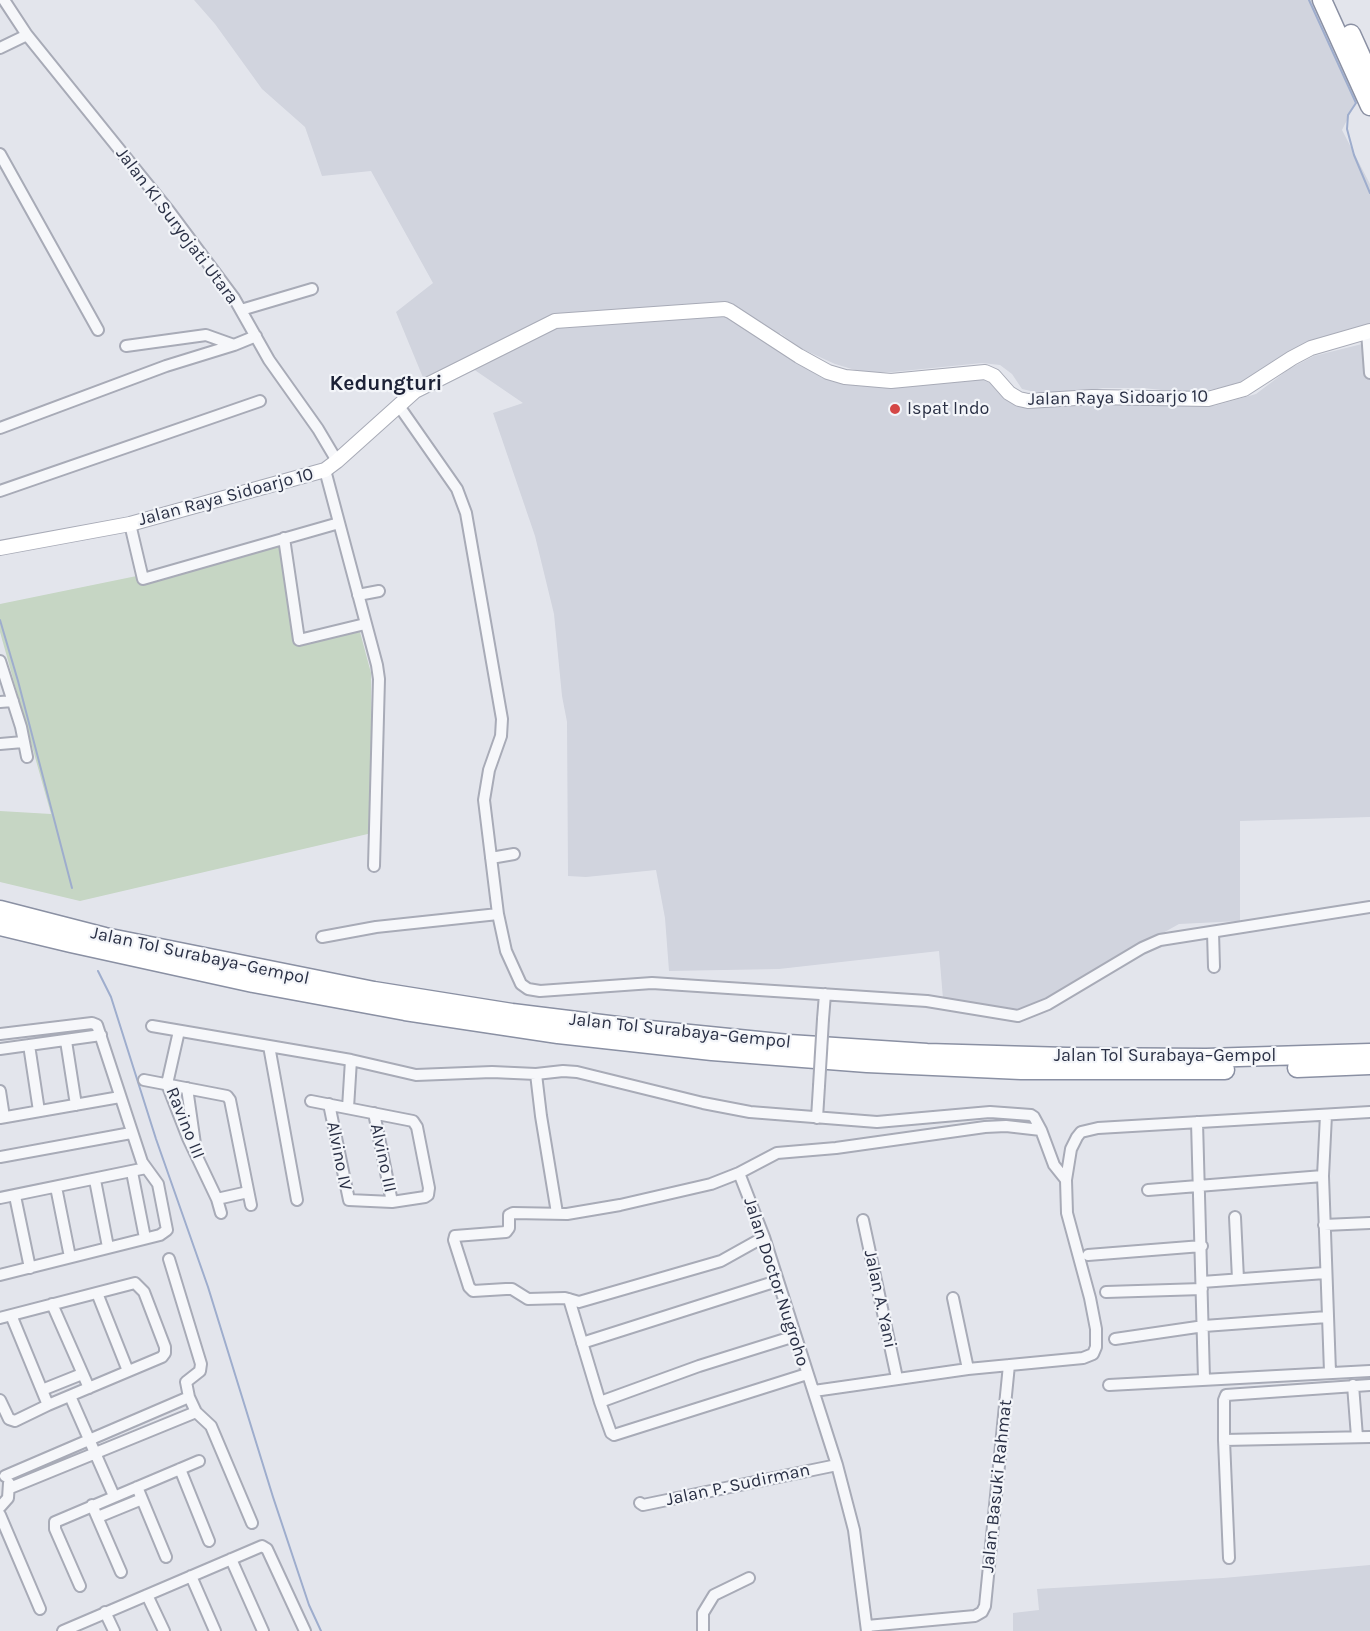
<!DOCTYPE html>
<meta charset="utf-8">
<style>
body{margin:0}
canvas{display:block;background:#e3e5ec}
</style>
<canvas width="1370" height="1631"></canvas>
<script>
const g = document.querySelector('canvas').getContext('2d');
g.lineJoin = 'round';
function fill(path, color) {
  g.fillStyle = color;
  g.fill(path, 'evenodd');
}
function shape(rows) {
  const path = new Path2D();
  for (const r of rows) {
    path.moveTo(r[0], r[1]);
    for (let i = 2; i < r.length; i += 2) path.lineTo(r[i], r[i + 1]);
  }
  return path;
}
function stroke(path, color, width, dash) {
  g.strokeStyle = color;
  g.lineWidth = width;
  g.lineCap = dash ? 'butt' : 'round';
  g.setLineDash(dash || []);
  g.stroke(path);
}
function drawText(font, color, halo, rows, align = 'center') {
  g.font = font + ' Karla,sans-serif';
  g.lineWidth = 4.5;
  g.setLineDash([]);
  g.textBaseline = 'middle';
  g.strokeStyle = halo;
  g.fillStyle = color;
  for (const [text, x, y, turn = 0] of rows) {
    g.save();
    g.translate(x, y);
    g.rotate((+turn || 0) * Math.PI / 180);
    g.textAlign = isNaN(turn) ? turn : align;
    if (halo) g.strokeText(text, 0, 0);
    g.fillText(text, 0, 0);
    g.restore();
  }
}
const built = shape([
 [194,0,1313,0,1357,100,1342,130,1370,184,1370,327,1246,382,1209,390,1180,392,1143,388,1103,388,1068,394,1044,394,1022,389,1012,374,1000,365,982,363,893,372,862,372,835,364,800,348,780,333,775,349,822,378,860,386,904,387,987,377,1012,401,1137,401,1182,406,1214,406,1256,394,1289,369,1314,356,1370,342,1370,817,1240,821,1240,921,1179,924,1025,1010,943,999,939,951,779,969,669,971,665,918,656,870,586,877,568,876,567,722,562,696,554,614,535,536,493,413,523,403,460,360,424,380,396,312,433,283,371,171,322,176,305,127,262,89,215,24],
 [1370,1565,1370,1631,1013,1631,1013,1613,1039,1610,1037,1589,1223,1578]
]);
const green = shape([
 [283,546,297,646,360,632,371,673,372,833,80,901,0,882,0,811,51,814,0,632,0,604]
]);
const stream = shape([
 [1309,0,1356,103,1348,115,1347,129,1354,155,1370,193],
 [0,620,18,681,72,888],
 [98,971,111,997,156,1139,208,1287,273,1497,309,1605,321,1631]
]);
const street = shape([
 [4,0,27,35,169,211,234,298,269,360,318,429,337,461],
 [0,48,27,35],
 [0,154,98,330],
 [241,310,312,289],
 [1367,332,1370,373],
 [126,346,206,335,234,345],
 [399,406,457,489,466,513,502,719,501,736,489,770,484,800,490,849,498,914,506,951,521,984,528,989,540,991,652,983,927,1001,1018,1016,1048,1004,1142,948,1160,940,1370,907],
 [0,428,166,366,234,345,256,336],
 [325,470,377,665,379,679,374,866],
 [0,491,260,401],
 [130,524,143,579,339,523],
 [284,538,299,640,365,624],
 [358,595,379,591],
 [0,661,21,727,27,757],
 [0,702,13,701],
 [0,744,23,742],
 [491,858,514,854],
 [1213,932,1214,967],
 [322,937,376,927,498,914],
 [823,1019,825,994],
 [152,1026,351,1060,416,1075,492,1072,536,1074,563,1071,577,1072,703,1103,750,1112,877,1122,990,1112,1031,1115,1034,1117,1041,1130,1054,1165,1066,1180],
 [179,1031,167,1084,188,1138,217,1199,221,1213],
 [0,1034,92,1023,97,1025,142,1162,158,1184,167,1230,160,1235,0,1275],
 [66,1041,76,1105],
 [29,1045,39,1111],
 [269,1046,297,1200],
 [0,1049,101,1035],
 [536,1074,541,1116,557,1213],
 [144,1080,227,1096,230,1100,251,1205],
 [187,1088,195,1144],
 [0,1091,4,1117],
 [311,1101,413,1121,417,1127,429,1188,428,1195,425,1197,392,1202,349,1200,329,1104],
 [348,1108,351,1060],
 [374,1113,392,1202],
 [1326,1115,1323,1176,1330,1372],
 [0,1118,120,1097],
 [817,1118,819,1086],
 [1197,1122,1204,1379],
 [0,1157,131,1133],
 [132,1172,145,1238],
 [739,1173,764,1237,837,1465,854,1530,867,1631],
 [95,1180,108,1247],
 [56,1187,70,1257],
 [1148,1190,1323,1176],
 [15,1196,30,1268],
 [0,1198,146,1168],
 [217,1199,248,1192],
 [1235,1217,1238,1279],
 [863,1220,897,1378],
 [1324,1225,1370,1223],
 [764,1237,721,1261,579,1302,565,1298,528,1299,512,1289,506,1289,473,1291,469,1287,454,1240,455,1236,506,1232,509,1228,509,1215,513,1213,567,1214,620,1205,711,1184,739,1173,777,1153,836,1148,985,1127,1006,1126,1041,1130],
 [1088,1255,1202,1246],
 [169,1259,201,1364,200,1371,186,1382,189,1397,196,1412,211,1426,252,1523],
 [1202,1282,1325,1273],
 [1106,1292,1202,1289],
 [97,1293,128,1371],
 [953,1298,968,1369],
 [569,1299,600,1402,611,1433,614,1435,807,1374],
 [52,1304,89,1388],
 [11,1315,48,1405],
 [0,1318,135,1283,144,1292,165,1347,165,1353,162,1357,48,1405,15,1421,9,1419,0,1400],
 [1115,1339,1204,1326,1327,1317],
 [582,1343,777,1281],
 [1109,1385,1370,1371],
 [1353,1385,1357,1437],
 [42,1390,82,1374],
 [814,1391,968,1369,1083,1358,1093,1354,1096,1347,1096,1329,1090,1298,1067,1213,1066,1180,1071,1149,1077,1137,1081,1132,1098,1128,1370,1112],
 [70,1396,114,1496],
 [600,1402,699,1366,795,1336],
 [1224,1440,1370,1437],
 [180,1469,209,1541],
 [5,1476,189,1397],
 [137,1487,166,1557],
 [10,1488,196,1412],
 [640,1503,643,1505,837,1465],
 [92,1505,121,1572],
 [0,1507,8,1498,9,1483],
 [0,1515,40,1609],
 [98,1517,142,1499],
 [1229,1558,1224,1440,1224,1400,1226,1395,1370,1385],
 [231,1559,263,1631],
 [191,1576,215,1631],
 [80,1586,55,1529,55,1522,199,1461],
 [147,1595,164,1631],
 [105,1612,114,1631],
 [867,1626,975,1616,982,1612,985,1606,1009,1365],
 [63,1631,262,1546,267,1549,305,1631],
 [703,1631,703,1613,714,1595,749,1578]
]);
const secondary = shape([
 [0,548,130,524,325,470,337,461,415,391,555,321,725,309,730,311,799,356,828,372,845,377,891,381,985,372,994,376,1009,393,1019,399,1028,401,1092,397,1208,399,1244,389,1292,358,1311,348,1370,331]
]);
const highway = shape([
 [1322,0,1370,106],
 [1351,34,1370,76],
 [0,910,105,937,374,991,512,1013,650,1030,789,1044,927,1053,1067,1057,1206,1058,1370,1053],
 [0,926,71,943,253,983,405,1011,558,1034,712,1051,867,1063,1021,1070,1225,1070],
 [1297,1068,1370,1065]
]);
const streetBridge = shape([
 [819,1086,823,1019]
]);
const markers = [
 [895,409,6,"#d44746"]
];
const streetNames = [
 ["Jalan KI Suryojati Utara",177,226,53],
 ["Jalan Raya Sidoarjo 10",1118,398,-1],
 ["Jalan Raya Sidoarjo 10",226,497,-15],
 ["Jalan Tol Surabaya–Gempol",200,956,12],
 ["Jalan Tol Surabaya–Gempol",680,1031,6],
 ["Jalan Tol Surabaya–Gempol",1165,1056],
 ["Ravino III",185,1123,68],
 ["Alvino IV",339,1156,79],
 ["Alvino III",383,1158,78],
 ["Jalan Doctor Nugroho",776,1282,72],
 ["Jalan A. Yani",880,1299,78],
 ["Jalan P. Sudirman",738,1485,-12],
 ["Jalan Basuki Rahmat",997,1486,-84]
];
const poiNames = [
 ["Ispat Indo",907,409]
];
const quarterNames = [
 ["Kedungturi",386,384]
];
fill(built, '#d1d4de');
fill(green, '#c6d6c4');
stroke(stream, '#9eadcd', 2);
stroke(street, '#a8abb7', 14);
stroke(secondary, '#a8abb7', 16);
stroke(highway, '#8a90a3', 21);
stroke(street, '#f6f7fa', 10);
stroke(secondary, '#fff', 14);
stroke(highway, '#fff', 18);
stroke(streetBridge, '#a8abb7', 14, []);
stroke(streetBridge, '#f6f7fa', 10);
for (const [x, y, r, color] of markers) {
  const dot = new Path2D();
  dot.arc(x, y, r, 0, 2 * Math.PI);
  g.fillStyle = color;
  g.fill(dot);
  stroke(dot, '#f3f5f9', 2);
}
drawText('18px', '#2a3045', '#f3f5f9', streetNames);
drawText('18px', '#2a3045', '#f3f5f9', poiNames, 'left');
drawText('bold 21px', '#1c2136', '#f3f5f9', quarterNames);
</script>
